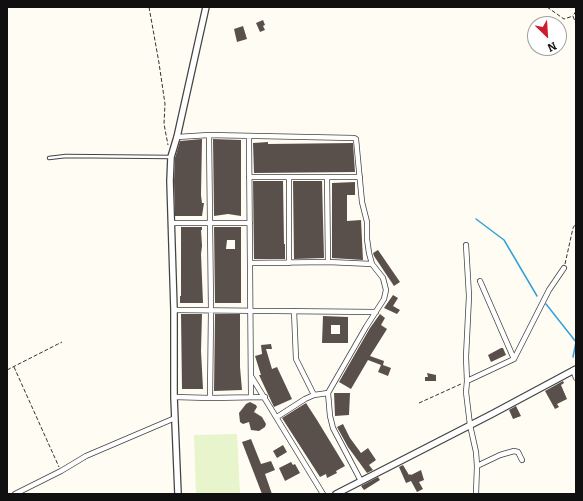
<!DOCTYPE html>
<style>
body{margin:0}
#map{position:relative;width:583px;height:501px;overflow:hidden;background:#fffcf3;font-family:Bitter,serif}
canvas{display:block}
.frame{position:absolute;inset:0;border:8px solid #101010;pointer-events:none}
.north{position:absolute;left:527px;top:16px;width:40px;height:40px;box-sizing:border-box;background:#fff;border:1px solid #9f9f9f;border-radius:50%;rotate:155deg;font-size:11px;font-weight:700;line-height:16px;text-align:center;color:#101010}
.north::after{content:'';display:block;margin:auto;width:14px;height:18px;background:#cd1b2f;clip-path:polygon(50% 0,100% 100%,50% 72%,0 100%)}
</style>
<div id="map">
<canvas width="583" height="501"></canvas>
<div class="frame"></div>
<div class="north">N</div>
</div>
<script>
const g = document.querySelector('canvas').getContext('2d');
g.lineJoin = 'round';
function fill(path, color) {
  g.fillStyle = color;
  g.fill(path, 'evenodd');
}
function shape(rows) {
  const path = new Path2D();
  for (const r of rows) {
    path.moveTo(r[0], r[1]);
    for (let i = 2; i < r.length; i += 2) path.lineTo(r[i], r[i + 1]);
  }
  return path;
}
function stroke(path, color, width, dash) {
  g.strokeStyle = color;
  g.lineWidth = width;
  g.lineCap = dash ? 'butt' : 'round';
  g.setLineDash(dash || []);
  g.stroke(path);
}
const pitch = shape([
 [237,434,240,494,196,494,194,435]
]);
const stream = shape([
 [476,219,504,240,537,296],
 [546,304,576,342,573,357]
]);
const building = shape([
 [263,20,265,25,263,26,265,30,260,32,256,23],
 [243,26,247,39,237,42,234,29],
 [202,139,201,195,202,203,204,203,202,216,175,216,174,181,175,158,180,141],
 [213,139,241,140,241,216,228,214,214,216],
 [268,142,268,144,353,143,355,172,254,173,253,143],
 [253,181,283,181,284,244,285,244,285,259,254,259],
 [293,181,322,181,324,258,294,259],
 [355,182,355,195,347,195,347,221,361,220,363,260,332,258,332,183],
 [181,227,202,227,202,230,201,230,202,246,201,254,203,303,180,303,180,296,181,296],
 [214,227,241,227,241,303,215,303],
 [227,240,235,240,235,249,226,249],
 [378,250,400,282,394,286,374,256,373,253],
 [393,295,398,298,393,306,400,310,397,314,384,308],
 [181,314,202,314,201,351,203,389,182,389],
 [215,314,240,314,240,367,242,390,214,391],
 [380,314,385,318,381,325,387,329,370,356,384,361,383,365,391,368,388,376,378,372,381,365,368,360,351,389,339,382,370,328],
 [323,316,348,317,348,343,322,343],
 [331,325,340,325,340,334,331,334],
 [271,344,272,349,266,349,272,369,277,367,292,399,274,407,259,375,261,375,255,356,262,354,261,345],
 [501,348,503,348,506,355,491,362,488,355],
 [427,373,436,375,436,381,425,381,425,377,428,377],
 [563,381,564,383,561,385,567,399,557,404,559,407,555,409,545,391],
 [334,393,350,393,349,415,335,416],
 [250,402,256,405,257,407,254,412,262,417,266,424,265,427,259,431,251,430,249,422,243,424,240,422,239,413,246,404],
 [306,403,317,420,345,466,336,471,337,473,327,478,326,474,320,477,282,418],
 [516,406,521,416,513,419,509,410],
 [343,424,350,438,361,453,368,448,376,460,369,465,373,470,367,473,348,447,337,427],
 [251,439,261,464,271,461,275,470,265,474,272,494,262,494,242,442],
 [283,445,287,452,277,458,273,451],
 [291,462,293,465,295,464,300,473,285,481,279,468],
 [403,465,409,475,410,474,411,475,421,470,424,480,419,482,423,489,417,492,411,481,406,483,399,467],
 [378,477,380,480,364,490,361,486]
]);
const path = shape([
 [149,7,159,63,165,104,164,124,168,145],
 [547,7,564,19,573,16],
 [576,11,573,16,576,24],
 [565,264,573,228,576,223],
 [14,367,59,467],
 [7,370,62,342],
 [419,403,461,384]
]);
const service = shape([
 [49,158,66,156,171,157]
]);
const minor = shape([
 [209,135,211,310,210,398],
 [177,137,209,135,354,138,356,139,362,202,367,222,367,239,369,253,372,264,383,278,386,290,384,299,366,327,328,393,314,395,305,399,277,417],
 [249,137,251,397],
 [249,177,360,177],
 [289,177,289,263],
 [327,177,328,262],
 [172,223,250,223],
 [466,245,469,296,466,357,467,381,466,392,470,425,476,452,477,466,476,494],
 [250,263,328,262,372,264],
 [174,310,376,312],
 [294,311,296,359,314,395],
 [514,359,549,290,564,268],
 [573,370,576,378],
 [251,376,323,494],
 [467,381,514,359,480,281],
 [328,393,330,416,333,428,361,481],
 [174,397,210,398,265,397],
 [477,466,500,455,514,451,518,452,522,460],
 [15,494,61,471,86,456,175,418]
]);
const tertiary = shape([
 [178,494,174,397,174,310,170,181,171,157,177,137,206,7],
 [336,494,492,414,576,369]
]);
fill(pitch, '#e8f4cb');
stroke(stream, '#33a1d9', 1.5);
fill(building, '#5a504b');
stroke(service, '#434343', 4.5);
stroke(minor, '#434343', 6);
stroke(tertiary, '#434343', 8);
stroke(path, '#323232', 1, [4, 2]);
stroke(service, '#fff', 2.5);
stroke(minor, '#fff', 4.5);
stroke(tertiary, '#fff', 5.5);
</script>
